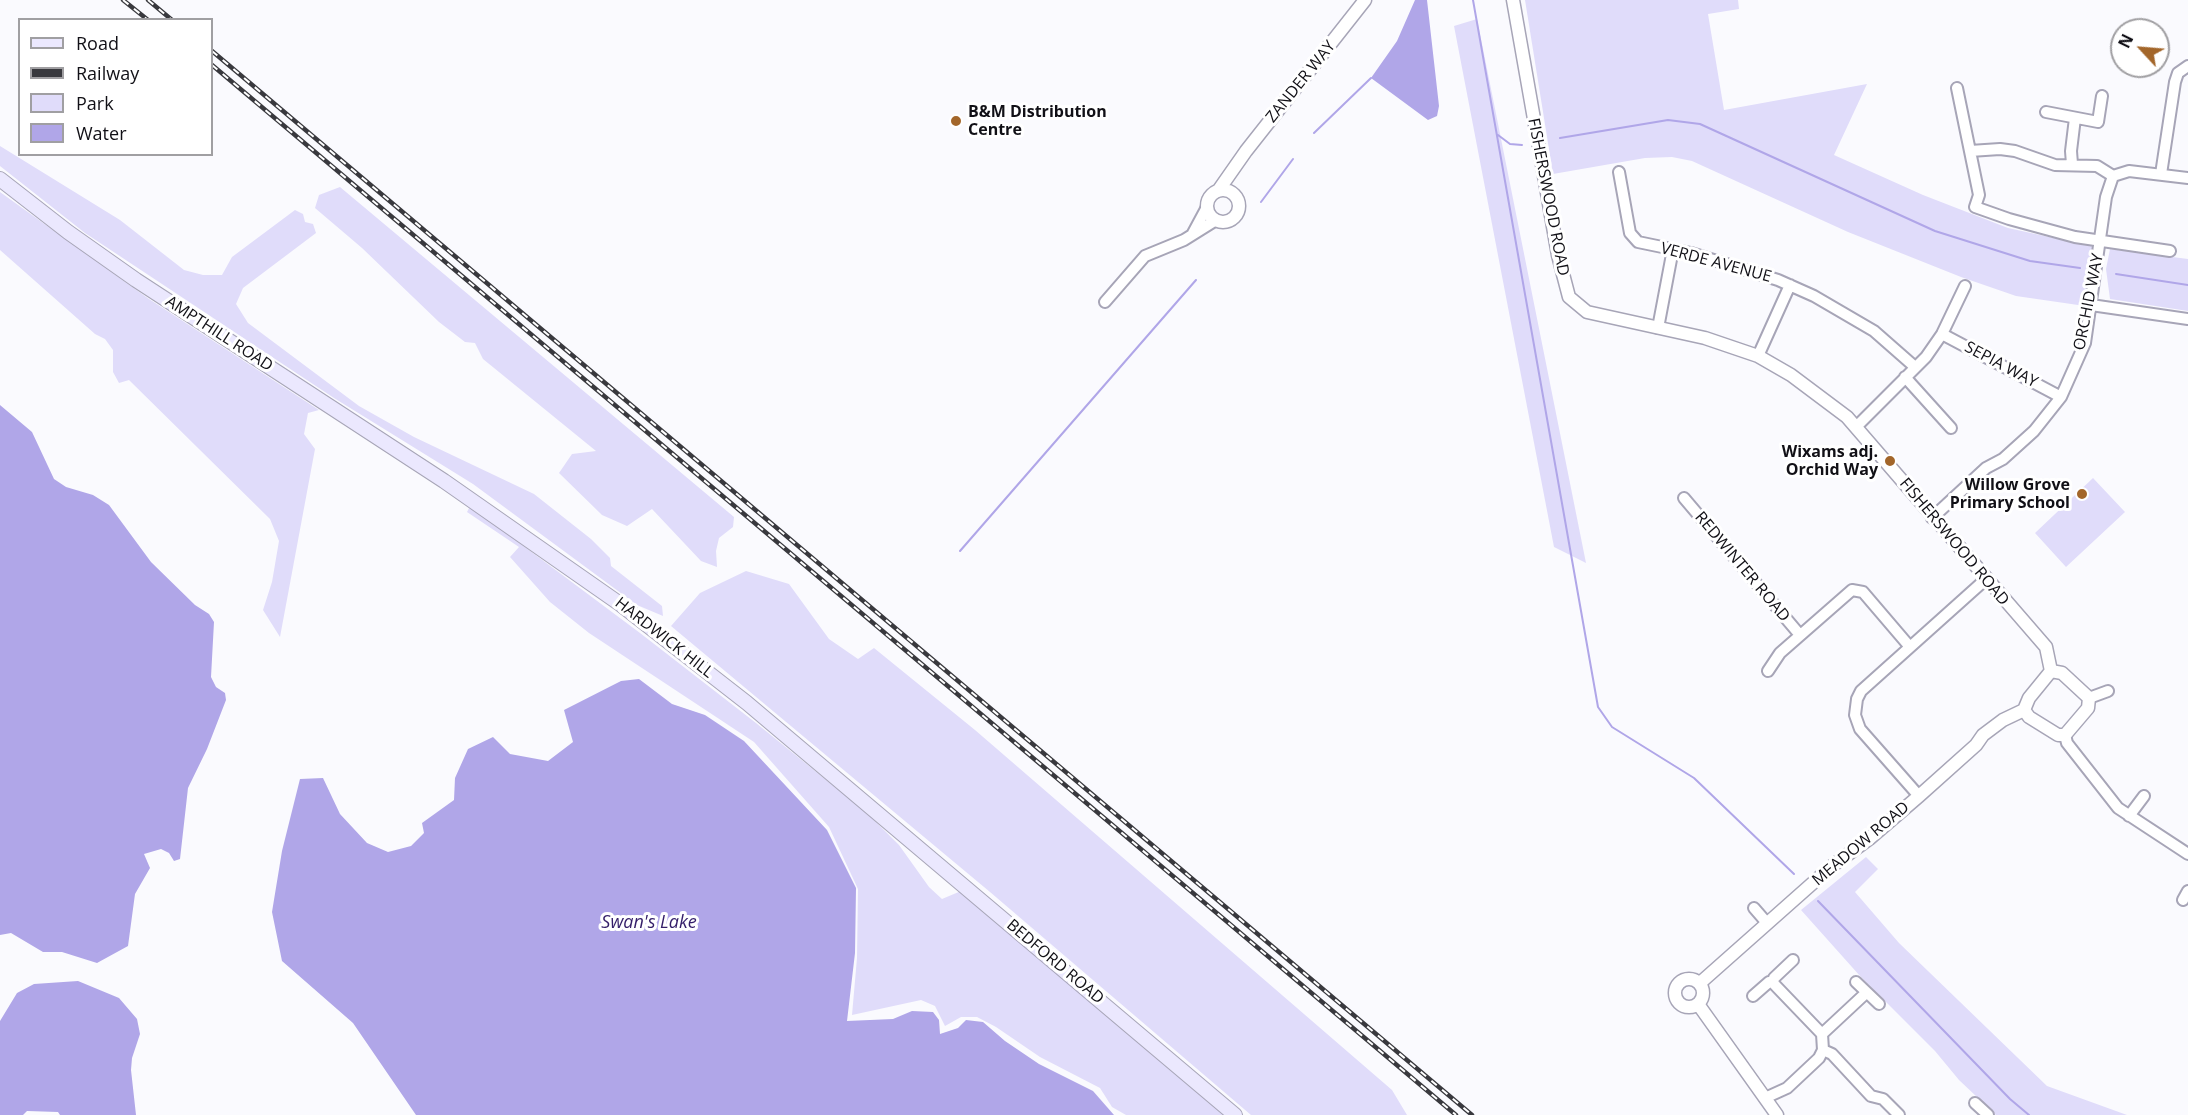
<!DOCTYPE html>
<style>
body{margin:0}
#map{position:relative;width:2188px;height:1115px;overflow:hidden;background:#fafafe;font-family:"Open Sans",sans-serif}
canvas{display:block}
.legend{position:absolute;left:18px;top:18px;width:195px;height:138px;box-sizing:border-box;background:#fff;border:2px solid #a09fa2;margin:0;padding:8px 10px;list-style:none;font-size:18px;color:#111016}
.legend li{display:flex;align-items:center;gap:12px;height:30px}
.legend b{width:30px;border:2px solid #a09fa2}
.north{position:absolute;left:2110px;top:18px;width:60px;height:60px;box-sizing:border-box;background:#fff;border:2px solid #a09fa2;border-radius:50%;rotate:296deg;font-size:16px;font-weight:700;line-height:24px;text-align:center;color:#111016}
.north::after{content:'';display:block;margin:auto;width:21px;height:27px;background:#a3662a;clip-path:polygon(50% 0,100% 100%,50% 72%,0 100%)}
</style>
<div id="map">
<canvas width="2188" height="1115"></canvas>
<ul class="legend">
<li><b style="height:8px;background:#ebe8fe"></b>Road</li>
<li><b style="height:8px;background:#39393e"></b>Railway</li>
<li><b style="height:16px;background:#e0dcfa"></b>Park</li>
<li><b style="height:16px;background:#b0a6e8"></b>Water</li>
</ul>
<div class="north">N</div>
</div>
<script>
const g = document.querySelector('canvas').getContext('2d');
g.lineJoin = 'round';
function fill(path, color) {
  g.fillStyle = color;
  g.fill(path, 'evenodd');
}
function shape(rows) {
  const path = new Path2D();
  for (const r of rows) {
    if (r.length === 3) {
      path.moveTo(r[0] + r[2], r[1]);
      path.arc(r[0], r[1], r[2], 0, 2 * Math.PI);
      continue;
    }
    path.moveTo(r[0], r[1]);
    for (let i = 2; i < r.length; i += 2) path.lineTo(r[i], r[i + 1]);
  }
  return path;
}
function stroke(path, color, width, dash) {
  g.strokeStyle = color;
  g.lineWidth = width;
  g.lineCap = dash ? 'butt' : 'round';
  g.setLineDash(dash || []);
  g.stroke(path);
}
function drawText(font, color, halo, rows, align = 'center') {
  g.font = font + ' "Open Sans",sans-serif';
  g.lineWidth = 6;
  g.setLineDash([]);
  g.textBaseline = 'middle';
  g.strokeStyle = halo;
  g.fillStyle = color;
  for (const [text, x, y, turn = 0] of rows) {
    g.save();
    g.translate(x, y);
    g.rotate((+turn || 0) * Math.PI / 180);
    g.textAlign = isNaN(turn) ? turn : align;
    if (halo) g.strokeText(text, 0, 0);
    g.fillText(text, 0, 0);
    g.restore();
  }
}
const green = shape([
 [1525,0,1738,0,1739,9,1708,14,1724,110,1867,84,1834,155,1923,195,2008,228,2095,247,2085,306,2016,296,1961,277,1848,232,1692,161,1672,157,1645,158,1553,174],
 [1477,19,1586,563,1554,547,1454,26],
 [0,146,120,220,184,270,203,275,222,275,232,257,295,210,303,214,305,222,313,224,316,233,243,288,236,304,248,323,359,406,414,437,534,494,591,539,610,558,611,566,662,606,663,616,637,605,473,484,334,398,85,233,0,166],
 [340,187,734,517,733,527,719,538,716,551,717,567,701,561,652,509,627,526,602,515,559,473,572,454,596,451,483,359,475,343,465,342,439,322,362,248,315,208,319,195],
 [0,192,149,299,319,410,308,413,304,434,315,449,280,637,263,610,272,582,279,541,270,519,129,380,119,383,113,372,113,350,105,339,95,334,0,250],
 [2110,249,2188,259,2188,311,2110,299,2106,269],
 [2093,478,2125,512,2066,567,2035,533],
 [470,506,640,633,756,723,867,813,899,845,929,887,942,899,961,891,1228,1115,1126,1115,1112,1107,1100,1088,1040,1057,996,1027,977,1017,961,1017,945,1026,935,1006,921,1000,852,1015,857,958,858,889,829,827,754,742,589,633,550,602,510,557,519,547,467,512],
 [746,571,789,584,829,639,858,659,874,648,975,730,1392,1090,1407,1115,1251,1115,990,892,671,626,700,593],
 [1866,857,1878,869,1855,892,1899,943,2047,1086,2127,1115,1996,1115,1959,1080,1935,1051,1860,976,1801,910]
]);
const water = shape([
 [1415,0,1427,0,1439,106,1437,116,1428,120,1371,78,1397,41],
 [0,405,32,432,54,479,66,487,93,495,109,505,151,562,195,605,209,614,214,622,211,677,216,687,225,693,226,700,207,749,188,788,180,859,174,861,169,853,161,849,144,854,150,868,135,894,128,946,97,963,62,952,43,952,11,933,0,935],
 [639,679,672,704,705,715,744,741,827,830,856,888,855,953,847,1021,893,1019,912,1011,933,1012,939,1020,940,1034,958,1028,966,1020,983,1022,1005,1041,1039,1064,1093,1091,1114,1115,416,1115,353,1023,282,961,272,912,282,851,300,779,323,778,340,814,367,843,388,852,411,846,424,833,422,823,454,800,455,778,468,749,493,737,510,754,548,761,573,742,564,710,621,681],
 [78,981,119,998,137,1019,140,1034,132,1058,131,1070,136,1115,60,1115,58,1112,27,1111,23,1115,0,1115,0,1021,17,993,34,984]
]);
const stream = shape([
 [1473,0,1598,707,1612,727,1694,778,1794,874],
 [1314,133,1371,78],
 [1498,135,1510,144,1522,145],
 [1560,138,1668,120,1700,124,1935,231,2030,261,2080,268],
 [1261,202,1293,159],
 [2116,274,2188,285],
 [960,551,1196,280],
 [1818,901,2010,1099,2029,1115]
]);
const minor = shape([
 [1957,88,1979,195,1975,207,2009,219,2075,237,2170,251],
 [2046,112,2098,122,2102,96],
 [1970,151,2000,149,2015,151,2055,165,2097,166,2113,176,2129,171,2188,178],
 [2072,164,2071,151,2075,118],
 [1619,172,1630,233,1638,242,1691,253,1778,280,1814,296,1874,331,1915,367],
 [2161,174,2175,82,2178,73,2188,66],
 [1193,233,1207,207],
 [1105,302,1145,256,1184,240,1216,220],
 [2091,305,2188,319],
 [1658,328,1673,249],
 [1942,334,2061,397],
 [1758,356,1790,285],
 [1905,377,1951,428],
 [1856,427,1926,357,1942,334,1965,286],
 [1684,498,1800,635],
 [1932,518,1986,468,2003,459,2034,431,2061,397,2085,343,2106,197,2113,176],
 [1768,671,1780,653,1852,590,1863,592,1910,647],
 [2089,698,2108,691],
 [2065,735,2067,743,2118,808,2188,854],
 [1919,796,1860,729,1855,715,1857,699,1861,691,1986,579],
 [2129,816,2144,796],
 [2183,900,2188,891],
 [1754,908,1767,923],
 [1856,982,1879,1004],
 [1773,983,1774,978,1793,960],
 [1753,996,1769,982,1773,983,1822,1034,1823,1050,1819,1058,1787,1088,1765,1098],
 [1822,1034,1866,993],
 [1823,1050,1832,1054,1871,1096,1883,1099,1899,1115],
 [1975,1103,1988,1115]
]);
const tertiary = shape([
 [1513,0,1558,255,1569,297,1587,312,1705,338,1758,356,1791,375,1847,417,2046,647,2051,671],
 [1223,206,16],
 [1218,191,1246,151,1365,0],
 [2051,671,2062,673,2089,698,2088,708,2065,735,2058,735,2029,717,2024,710,2029,698,2051,671],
 [1689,993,14],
 [1700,983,1832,866,1869,839,1919,796,1976,745,1983,735,2003,720,2024,710],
 [1698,1004,1777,1115]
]);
const secondary = shape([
 [0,179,68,232,136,280,444,481,620,604,747,703,1235,1115]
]);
const rail = shape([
 [123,0,148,20],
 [148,0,172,20],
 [212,51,1472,1115],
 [212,65,1456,1115]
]);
const markers = [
 [956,121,6,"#a3662a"],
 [1890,461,6,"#a3662a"],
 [2082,494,6,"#a3662a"]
];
const streetNames = [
 ["ZANDER WAY",1301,82,-51],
 ["FISHERSWOOD ROAD",1548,197,79],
 ["VERDE AVENUE",1716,263,15],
 ["ORCHID WAY",2089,302,-79],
 ["AMPTHILL ROAD",219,334,33],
 ["SEPIA WAY",2001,365,28],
 ["FISHERSWOOD ROAD",1954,542,50],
 ["REDWINTER ROAD",1742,567,50],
 ["HARDWICK HILL",664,638,38],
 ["MEADOW ROAD",1861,844,-40],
 ["BEDFORD ROAD",1055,962,40]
];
const poiNames = [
 ["B&M Distribution",968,112,"left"],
 ["Centre",968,130,"left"],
 ["Wixams adj.",1878,452],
 ["Orchid Way",1878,470],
 ["Willow Grove",2070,485],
 ["Primary School",2070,503]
];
const waterNames = [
 ["Swan's Lake",649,923]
];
fill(green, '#e0dcfa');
fill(water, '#b0a6e8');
stroke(stream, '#b0a6e8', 2);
stroke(minor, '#a7a5b7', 14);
stroke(tertiary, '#a7a5b7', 15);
stroke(secondary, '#a7a5b7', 16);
stroke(minor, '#fff', 10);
stroke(tertiary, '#fff', 12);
stroke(secondary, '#ebe8fe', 14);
stroke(rail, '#39393e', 4.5);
stroke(rail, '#fff', 2, [7]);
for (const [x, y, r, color] of markers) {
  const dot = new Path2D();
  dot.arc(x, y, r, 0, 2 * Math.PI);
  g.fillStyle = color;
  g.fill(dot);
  stroke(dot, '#fff', 2);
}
drawText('16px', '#111016', '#fff', streetNames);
drawText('bold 16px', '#111016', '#fff', poiNames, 'right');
drawText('italic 18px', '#341e69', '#fff', waterNames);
</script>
